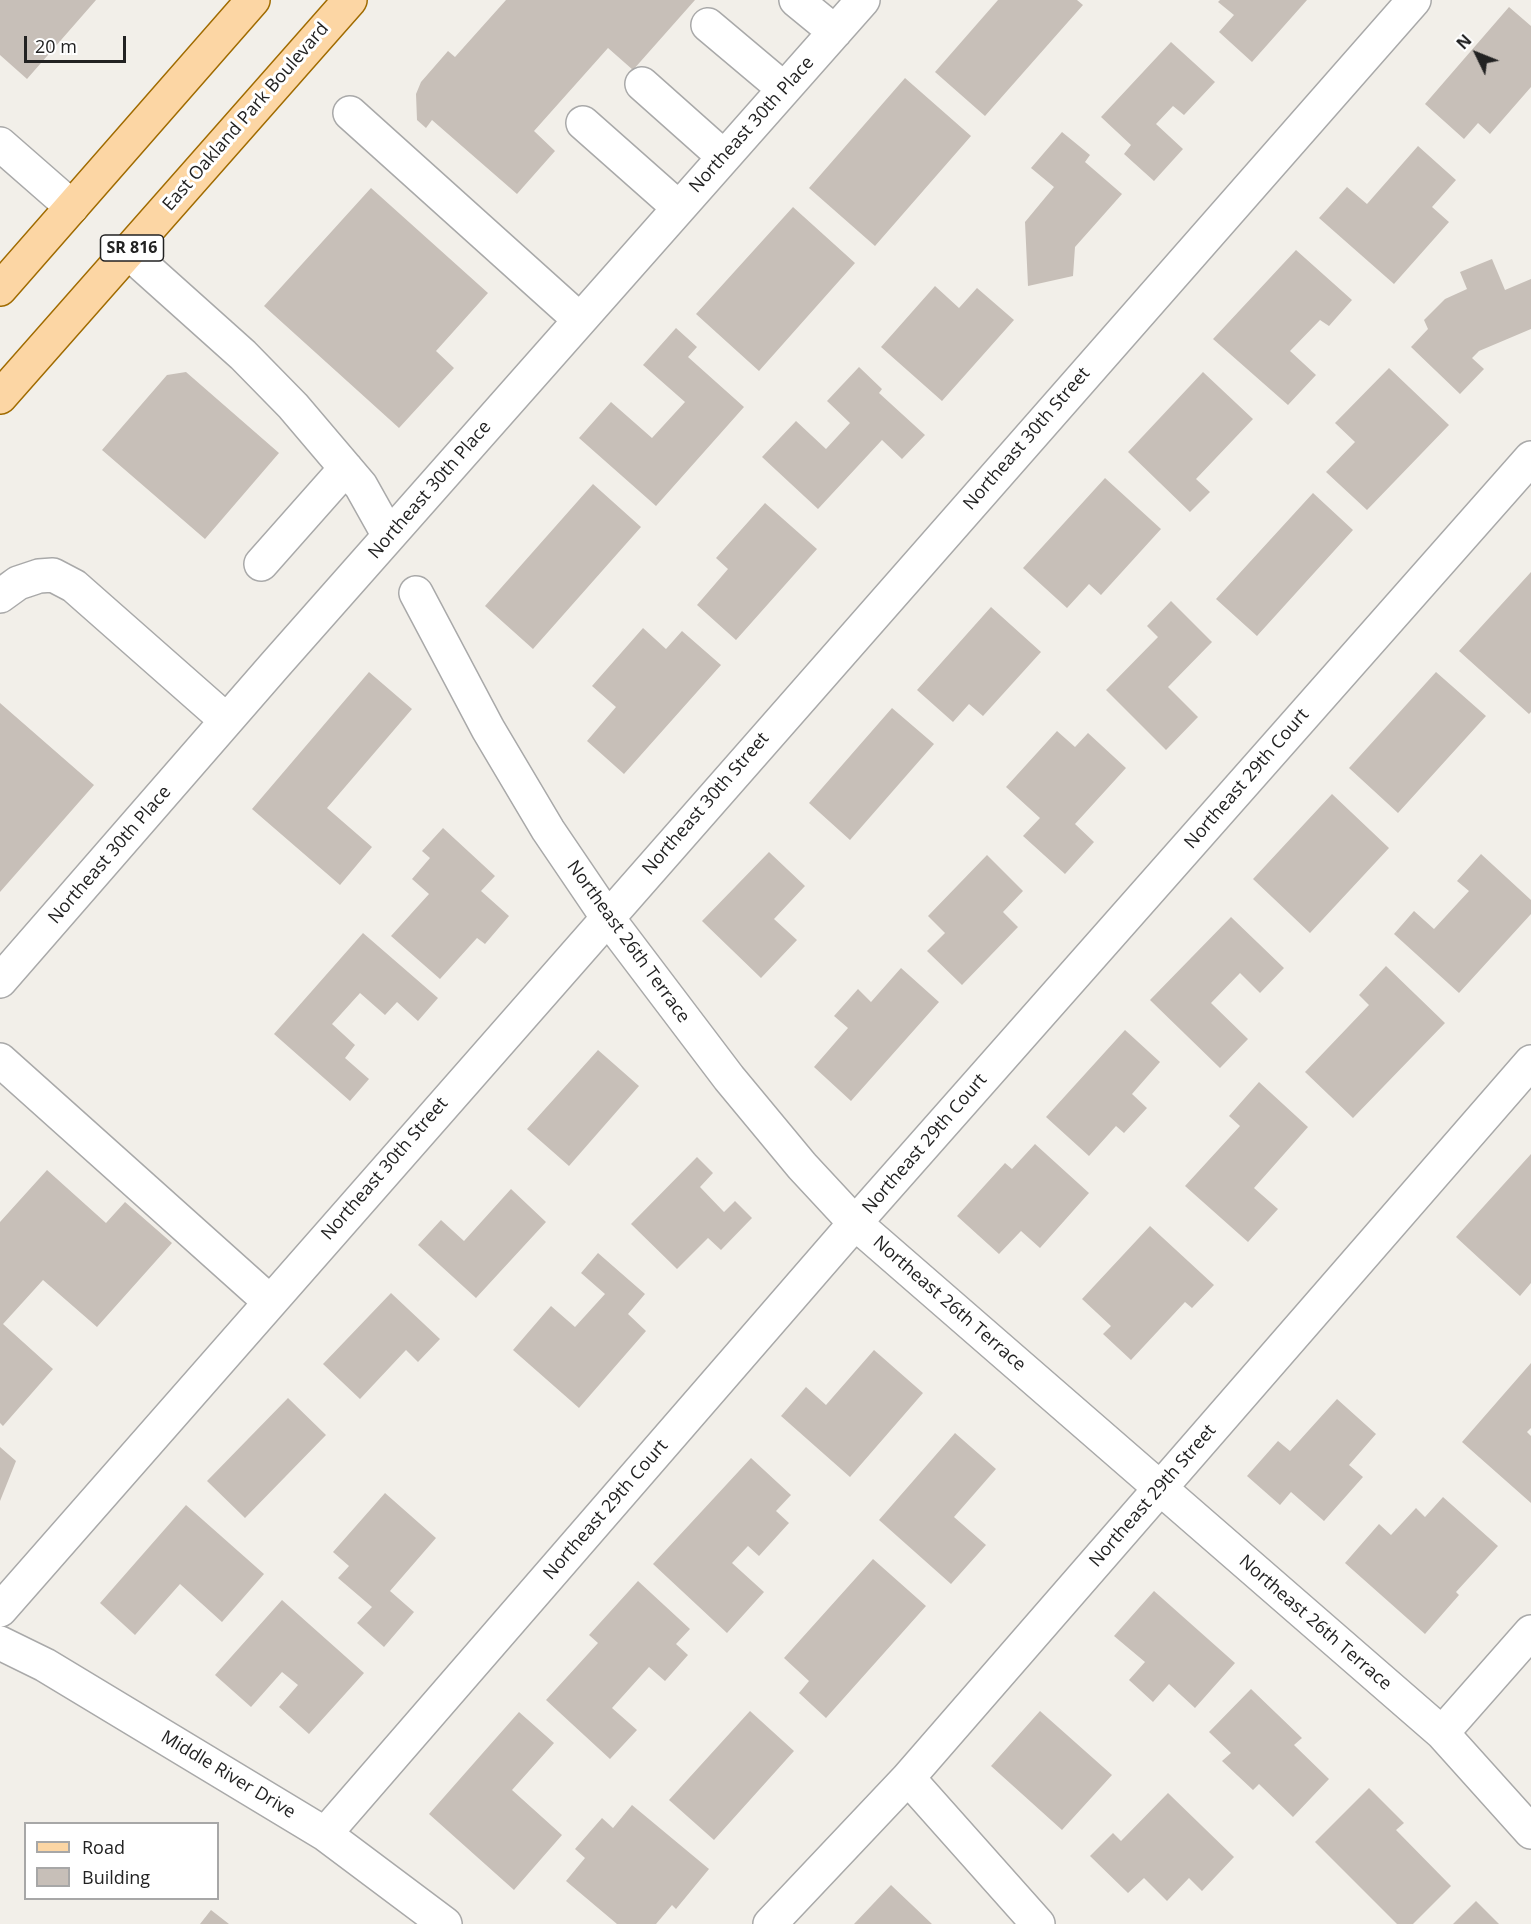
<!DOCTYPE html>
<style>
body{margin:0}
#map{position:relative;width:1531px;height:1924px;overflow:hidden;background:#f2efe9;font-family:"Open Sans",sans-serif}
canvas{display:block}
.legend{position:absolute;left:24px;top:1822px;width:195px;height:78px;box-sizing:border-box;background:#fff;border:2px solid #a7a7a7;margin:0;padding:8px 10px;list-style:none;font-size:18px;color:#222}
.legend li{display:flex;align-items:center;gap:12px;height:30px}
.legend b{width:30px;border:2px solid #a7a7a7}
.north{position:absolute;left:1447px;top:24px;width:60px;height:60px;-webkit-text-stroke:4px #fff;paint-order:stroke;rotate:313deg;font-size:16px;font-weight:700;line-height:24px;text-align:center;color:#222}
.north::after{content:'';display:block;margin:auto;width:21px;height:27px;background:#222;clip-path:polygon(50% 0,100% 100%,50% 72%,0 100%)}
.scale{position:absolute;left:24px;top:36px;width:102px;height:27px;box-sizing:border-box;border:3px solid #222;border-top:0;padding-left:8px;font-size:18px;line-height:21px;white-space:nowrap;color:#222;-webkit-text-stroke:4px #fff;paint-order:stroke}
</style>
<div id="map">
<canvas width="1531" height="1924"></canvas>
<ul class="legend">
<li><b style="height:8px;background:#fcd6a4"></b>Road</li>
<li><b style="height:16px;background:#c7bfb8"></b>Building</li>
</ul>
<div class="north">N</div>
<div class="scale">20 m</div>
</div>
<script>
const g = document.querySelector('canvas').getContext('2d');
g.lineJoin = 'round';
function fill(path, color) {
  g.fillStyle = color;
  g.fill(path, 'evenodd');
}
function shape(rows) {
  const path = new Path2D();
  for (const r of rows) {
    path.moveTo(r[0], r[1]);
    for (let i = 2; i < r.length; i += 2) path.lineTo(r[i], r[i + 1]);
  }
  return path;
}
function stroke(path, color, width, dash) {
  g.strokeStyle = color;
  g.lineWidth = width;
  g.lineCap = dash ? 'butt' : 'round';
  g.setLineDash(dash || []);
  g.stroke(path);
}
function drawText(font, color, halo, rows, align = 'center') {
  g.font = font + ' "Open Sans",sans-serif';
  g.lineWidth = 6;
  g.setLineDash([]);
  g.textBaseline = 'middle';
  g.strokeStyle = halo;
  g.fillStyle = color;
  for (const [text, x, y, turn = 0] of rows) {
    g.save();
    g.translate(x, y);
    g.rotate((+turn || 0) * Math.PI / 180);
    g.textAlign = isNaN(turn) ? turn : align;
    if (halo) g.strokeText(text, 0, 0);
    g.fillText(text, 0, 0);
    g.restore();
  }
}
const building = shape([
 [0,0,96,0,27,79,0,55],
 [506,0,695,0,633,70,608,48,534,131,555,151,517,194,432,120,426,128,417,120,416,94,421,82,448,51,455,57],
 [998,0,1077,0,1083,5,985,116,935,72],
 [1220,0,1307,0,1252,62,1219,32,1234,15,1218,2],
 [1509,7,1531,26,1531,87,1490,134,1478,123,1464,139,1425,104],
 [1171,42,1215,82,1184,115,1173,106,1156,124,1183,149,1154,181,1124,154,1131,145,1101,117],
 [905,78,971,136,875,246,809,188],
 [1062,132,1090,155,1085,162,1122,194,1075,247,1073,276,1028,286,1025,222,1054,187,1031,168],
 [1418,146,1456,180,1432,207,1449,222,1394,284,1319,218,1347,187,1367,204],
 [371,188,488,293,436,351,454,368,399,428,264,306],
 [793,207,855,263,759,371,696,314],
 [1296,250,1352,300,1329,326,1320,320,1290,351,1316,375,1288,405,1213,339],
 [1492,259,1505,290,1531,279,1531,329,1479,351,1472,358,1484,369,1460,394,1411,347,1428,329,1424,320,1445,299,1467,289,1460,272],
 [935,286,959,308,977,288,1014,320,942,401,881,347],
 [676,328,697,347,688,357,744,407,656,506,579,438,611,402,652,438,685,402,643,365],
 [859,367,882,389,879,393,925,435,902,459,882,440,818,509,762,457,796,421,826,449,850,423,827,401],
 [1389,368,1449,425,1367,510,1326,472,1355,442,1335,423],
 [186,372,279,453,205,539,102,450,167,375],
 [1203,372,1253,419,1196,479,1210,492,1190,512,1128,452],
 [1105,478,1161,529,1101,595,1089,584,1067,608,1023,568],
 [593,484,641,527,533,649,485,606],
 [1313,493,1353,530,1257,636,1216,599],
 [765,503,817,549,736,640,697,605,728,569,716,558],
 [1531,572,1531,712,1529,714,1459,651],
 [1171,601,1212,642,1168,687,1198,717,1166,750,1106,690,1158,637,1147,626],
 [991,607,1041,652,983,716,969,704,953,722,917,690],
 [643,628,666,649,682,631,721,665,624,774,587,741,616,707,592,686],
 [369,672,412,709,327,808,372,847,340,885,252,809],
 [1436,672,1486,716,1398,813,1349,768],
 [0,703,94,785,0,892],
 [892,708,934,744,850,840,809,803],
 [1057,731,1075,747,1088,733,1126,768,1075,824,1094,842,1065,874,1023,836,1040,818,1006,787],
 [1332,794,1389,848,1310,933,1253,879],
 [443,828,495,876,481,891,509,916,485,944,477,938,440,979,391,936,429,894,412,879,430,858,422,851],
 [769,852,805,886,774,919,797,940,761,978,702,921],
 [1481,854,1531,900,1531,914,1459,993,1394,934,1414,911,1434,929,1469,891,1457,881],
 [987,855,1023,891,1003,912,1018,927,962,985,927,951,945,933,928,916],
 [1231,917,1284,968,1260,993,1240,973,1211,1003,1248,1039,1220,1068,1150,1000],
 [363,933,438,998,418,1021,397,1002,385,1015,360,993,332,1024,355,1045,345,1058,369,1079,350,1101,274,1034],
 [1386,966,1445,1023,1353,1118,1305,1072,1369,1005,1359,995],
 [901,968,939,1002,851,1101,814,1067,848,1028,834,1016,858,989,871,1002],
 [1125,1030,1160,1062,1132,1094,1147,1108,1124,1133,1116,1126,1089,1156,1046,1117],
 [598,1050,639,1086,569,1166,527,1129],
 [1259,1082,1308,1127,1254,1188,1278,1209,1248,1242,1185,1186,1240,1126,1229,1116],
 [1035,1144,1089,1193,1040,1248,1021,1231,999,1254,957,1216,1005,1163,1012,1169],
 [1531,1154,1531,1283,1520,1296,1456,1237],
 [697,1157,713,1173,700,1187,724,1212,735,1201,752,1218,721,1250,708,1238,677,1269,631,1224],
 [47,1170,106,1223,125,1202,172,1243,97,1327,43,1280,3,1324,53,1369,3,1426,0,1423,0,1222],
 [511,1189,546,1222,476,1298,418,1245,441,1220,464,1241],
 [1150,1226,1214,1285,1192,1308,1185,1302,1131,1360,1103,1334,1111,1326,1082,1299],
 [598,1253,645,1294,628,1314,646,1331,579,1408,513,1350,551,1306,575,1327,605,1294,581,1273],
 [391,1293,440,1339,418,1362,406,1350,360,1399,323,1364],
 [874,1350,923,1393,850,1477,781,1416,806,1387,826,1405],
 [1531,1363,1531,1428,1527,1432,1531,1436,1531,1503,1462,1442],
 [288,1398,326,1435,245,1518,207,1481],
 [1337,1399,1376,1434,1349,1465,1363,1477,1324,1521,1291,1492,1280,1505,1247,1476,1278,1441,1290,1451],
 [955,1433,996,1469,954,1517,986,1545,951,1584,879,1520],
 [0,1447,16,1461,0,1501],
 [751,1458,791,1495,776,1511,789,1523,759,1556,748,1546,732,1563,764,1592,727,1633,653,1564],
 [385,1493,436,1538,390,1591,414,1612,384,1647,357,1623,372,1607,338,1578,349,1566,333,1552],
 [1443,1497,1498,1546,1456,1592,1459,1595,1425,1634,1345,1563,1379,1524,1391,1535,1416,1508,1425,1517],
 [186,1505,264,1574,222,1622,180,1584,135,1635,100,1603],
 [873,1559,926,1606,826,1718,799,1693,809,1681,784,1658],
 [638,1581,690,1629,676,1644,688,1655,665,1681,649,1667,612,1708,637,1730,610,1759,546,1700,598,1643,589,1635],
 [1154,1591,1235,1663,1195,1708,1169,1684,1153,1702,1129,1680,1145,1662,1114,1636],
 [282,1600,364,1673,309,1734,279,1707,298,1685,282,1672,251,1707,215,1675],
 [1251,1689,1302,1738,1294,1745,1329,1779,1293,1817,1259,1784,1253,1790,1222,1761,1231,1753,1209,1732],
 [750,1711,794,1751,714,1840,669,1800],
 [1040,1711,1112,1775,1062,1830,991,1766],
 [519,1712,554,1743,512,1790,562,1835,514,1890,429,1814],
 [1369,1788,1404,1823,1396,1830,1451,1886,1413,1924,1397,1924,1315,1842],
 [1168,1793,1234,1857,1202,1891,1189,1878,1167,1901,1144,1878,1128,1893,1090,1856,1113,1833,1121,1841],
 [632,1805,709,1869,676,1909,672,1905,656,1924,617,1924,566,1881,585,1858,575,1849,602,1818,613,1828],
 [891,1885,932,1924,854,1924],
 [1476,1901,1499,1924,1453,1924],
 [211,1910,229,1924,200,1924]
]);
const minor = shape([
 [796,0,835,32],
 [708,25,784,89],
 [642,84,724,157],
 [350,113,580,320],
 [583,123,679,208],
 [0,144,72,207],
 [128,252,243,355,293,406,361,486,389,536],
 [261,564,346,468],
 [416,593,488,729,548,830,607,917,729,1078,802,1166,855,1223,1442,1733,1531,1832],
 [0,596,18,583,39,576,53,575,74,586,226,720],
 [0,981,275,665,863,0],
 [0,1060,269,1301],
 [0,1610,1414,0],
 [0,1643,45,1665,325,1834,445,1924],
 [1442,1733,1531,1632],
 [908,1778,1038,1924],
 [325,1834,855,1223,1531,458],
 [770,1924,908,1778,1531,1062]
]);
const major = shape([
 [0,289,253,0],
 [0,397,350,0]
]);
const shields = [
 [132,248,63]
];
const shieldNames = [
 ["SR 816",132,248]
];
const streetNames = [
 ["East Oakland Park Boulevard",246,117,-49],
 ["Northeast 30th Place",752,125,-48],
 ["Northeast 30th Street",1027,439,-49],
 ["Northeast 30th Place",430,490,-49],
 ["Northeast 29th Court",1247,779,-49],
 ["Northeast 30th Street",706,804,-49],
 ["Northeast 30th Place",110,855,-49],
 ["Northeast 26th Terrace",628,942,54],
 ["Northeast 29th Court",925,1144,-49],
 ["Northeast 30th Street",385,1169,-49],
 ["Northeast 26th Terrace",949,1304,41],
 ["Northeast 29th Street",1153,1496,-49],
 ["Northeast 29th Court",606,1510,-49],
 ["Northeast 26th Terrace",1315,1623,41],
 ["Middle River Drive",228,1775,31]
];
fill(building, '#c7bfb8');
stroke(minor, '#a9a9a9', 36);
stroke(major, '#a06b00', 36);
stroke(minor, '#fff', 33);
stroke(major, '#fcd6a4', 33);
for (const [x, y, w] of shields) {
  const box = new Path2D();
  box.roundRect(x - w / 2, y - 13, w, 26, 4.5);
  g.fillStyle = '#fff';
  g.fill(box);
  stroke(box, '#222', 1.5);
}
drawText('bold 16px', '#222', null, shieldNames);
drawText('18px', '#222', '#fff', streetNames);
</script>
